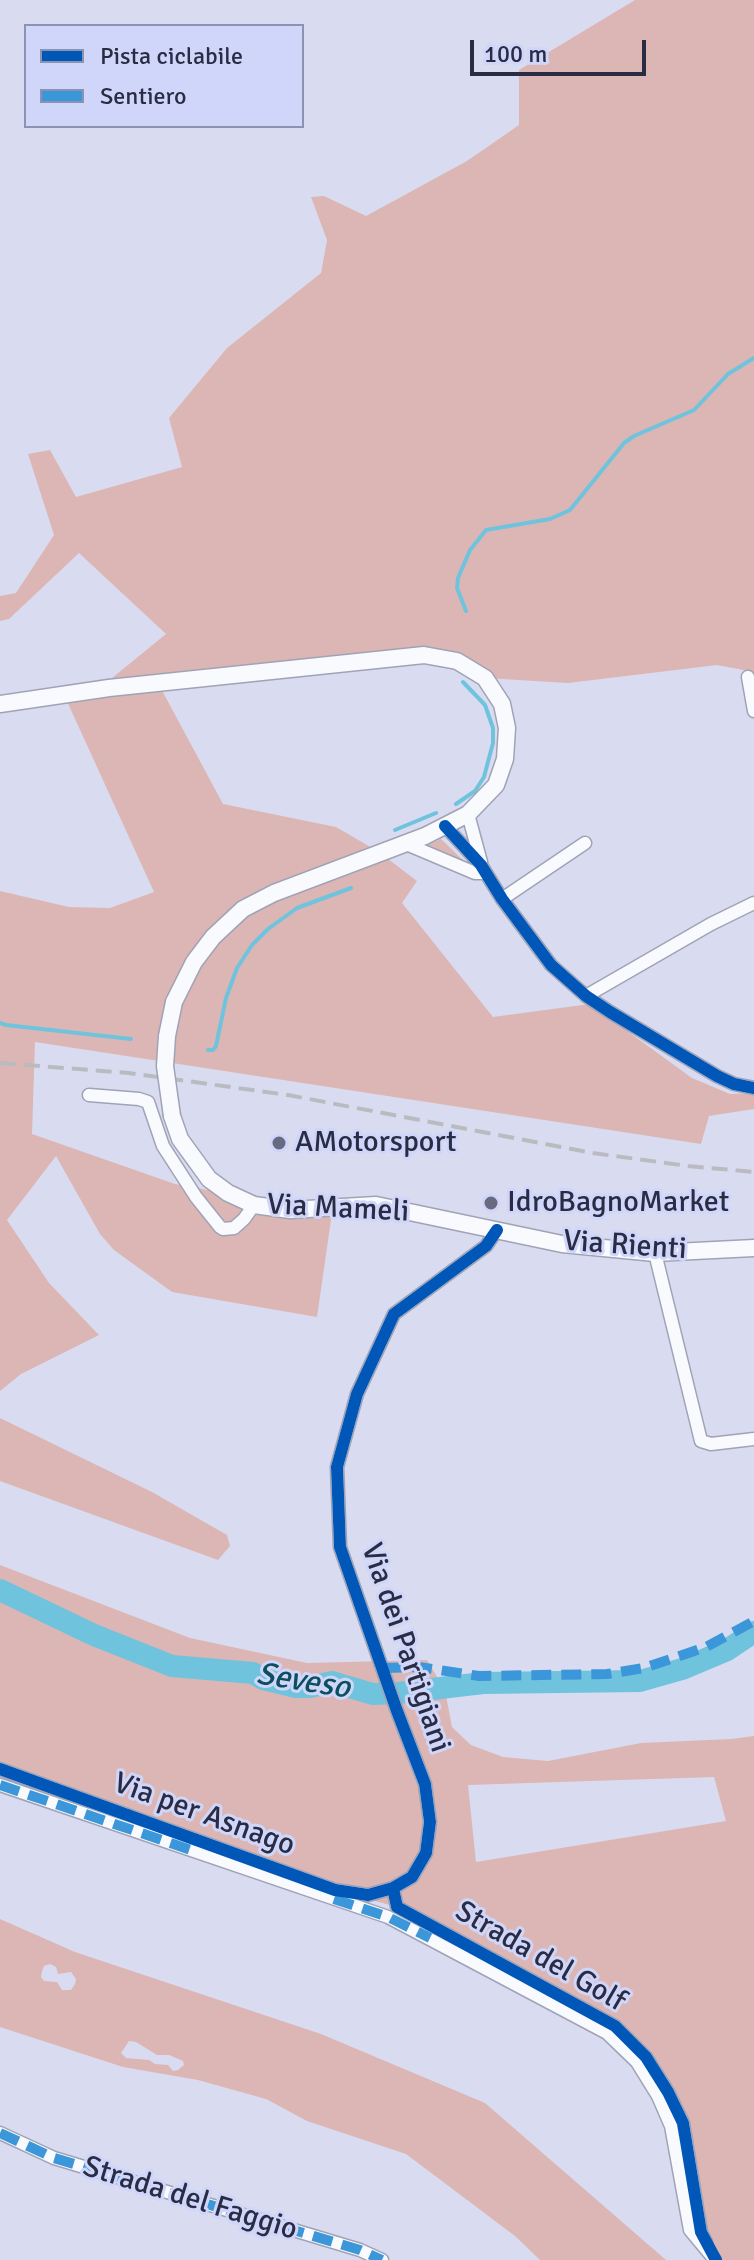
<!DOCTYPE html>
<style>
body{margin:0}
#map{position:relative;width:754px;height:2260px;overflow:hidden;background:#d9dcf0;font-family:Signika,sans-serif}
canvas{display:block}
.legend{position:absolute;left:24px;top:24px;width:280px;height:104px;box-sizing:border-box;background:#cfd6fa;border:2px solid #8d92b1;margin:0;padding:10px 14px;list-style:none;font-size:24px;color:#292c43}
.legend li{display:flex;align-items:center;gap:16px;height:40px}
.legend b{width:40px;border:2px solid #8d92b1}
.scale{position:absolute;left:470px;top:40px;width:176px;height:36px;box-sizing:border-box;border:4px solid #292c43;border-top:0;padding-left:10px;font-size:24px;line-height:28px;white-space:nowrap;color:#292c43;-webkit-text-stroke:6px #cfd6fa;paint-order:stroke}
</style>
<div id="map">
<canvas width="754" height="2260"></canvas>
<ul class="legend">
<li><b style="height:10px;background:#0057b8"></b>Pista ciclabile</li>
<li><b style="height:10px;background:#3c96da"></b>Sentiero</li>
</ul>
<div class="scale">100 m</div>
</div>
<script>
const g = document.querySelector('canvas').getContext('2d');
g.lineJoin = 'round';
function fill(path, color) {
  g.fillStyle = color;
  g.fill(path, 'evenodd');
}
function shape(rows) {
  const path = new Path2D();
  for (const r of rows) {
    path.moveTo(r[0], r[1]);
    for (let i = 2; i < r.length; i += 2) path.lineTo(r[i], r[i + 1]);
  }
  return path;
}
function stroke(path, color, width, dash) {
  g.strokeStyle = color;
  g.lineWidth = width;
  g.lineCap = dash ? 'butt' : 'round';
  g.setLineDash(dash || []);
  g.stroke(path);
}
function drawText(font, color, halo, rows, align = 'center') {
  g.font = font + ' Signika,sans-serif';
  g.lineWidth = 6;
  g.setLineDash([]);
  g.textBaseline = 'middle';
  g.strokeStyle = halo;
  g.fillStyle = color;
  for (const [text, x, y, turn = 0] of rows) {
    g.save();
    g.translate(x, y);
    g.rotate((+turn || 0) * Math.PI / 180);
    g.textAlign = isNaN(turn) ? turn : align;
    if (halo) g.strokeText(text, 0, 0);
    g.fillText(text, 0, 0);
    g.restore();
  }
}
const green = shape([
 [635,0,754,0,754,672,717,665,568,683,485,678,442,657,158,683,223,804,336,827,379,852,417,881,402,903,493,1017,590,1004,692,1078,730,1094,754,1093,754,1109,709,1116,701,1144,35,1042,32,1134,175,1184,332,1213,317,1317,172,1292,114,1250,100,1234,56,1156,7,1220,49,1283,99,1335,21,1374,0,1391,0,891,69,907,110,908,154,892,60,686,112,678,166,634,79,553,9,619,0,621,0,596,16,593,54,535,28,454,50,450,76,497,182,467,169,418,227,348,321,273,327,240,311,197,324,196,366,216,467,161,519,125,519,70],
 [441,839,467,864,424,847],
 [0,1418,152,1492,227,1535,230,1546,218,1560,0,1481],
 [0,1565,190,1638,307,1663,427,1660,445,1690,452,1727,471,1745,503,1757,548,1761,641,1743,731,1739,754,1736,754,2260,716,2260,701,2232,683,2123,646,2057,397,1907,335,1890,0,1769],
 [714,1777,726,1821,476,1862,468,1785],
 [0,1919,75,1952,321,2034,485,2103,666,2260,540,2260,515,2236,406,2154,307,2121,266,2099,198,2080,123,2067,0,2027],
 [50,1964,56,1967,58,1974,71,1972,76,1979,75,1984,71,1990,62,1990,57,1982,44,1981,41,1977,42,1971,44,1966],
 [129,2041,136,2042,157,2055,169,2055,183,2061,184,2065,178,2070,173,2071,168,2065,155,2064,149,2060,126,2058,121,2053]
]);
const stream = shape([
 [466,611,457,588,458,578,470,550,486,530,550,519,570,510,624,443,634,436,694,410,728,374,754,358],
 [456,804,475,791,484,777,493,743,493,728,485,705,463,682],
 [395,830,436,813],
 [0,1023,6,1025,131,1039],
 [208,1050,213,1050,216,1046,226,998,237,968,252,945,268,929,297,908,351,888]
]);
const river = shape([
 [0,1590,94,1635,172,1666,253,1673,263,1679,296,1687,310,1687,332,1682,373,1694,398,1693,483,1683,640,1681,682,1669,727,1650,754,1632]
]);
const minor = shape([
 [748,677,754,711],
 [468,814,481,862],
 [445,826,481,865,502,899,551,965,586,996,610,1012,717,1076,734,1084,754,1088],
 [404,843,475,873,486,873],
 [502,899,585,843],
 [586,996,711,924,754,903],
 [89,1095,139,1099,148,1102,163,1146,196,1197,220,1227,223,1229,234,1228,244,1219,254,1205],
 [655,1253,701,1441,711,1444,754,1439],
 [0,1769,335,1890,368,1895,393,1888,412,1877,426,1853,430,1822,425,1784,397,1711,340,1547,337,1467,357,1394,394,1314,486,1246,497,1230],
 [0,1785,388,1917,607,2033,637,2062,658,2096,671,2126,690,2230,715,2260],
 [393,1888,397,1907,615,2026,646,2057,668,2092,683,2123,701,2232,706,2242],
 [0,2133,54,2158,360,2250,382,2260]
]);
const major = shape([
 [0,704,109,688,424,655,457,661,485,678,502,704,507,728,505,759,496,785,468,814,425,836,274,893,243,909,213,937,194,962,174,1002],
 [172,1116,180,1139,209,1179,228,1193,254,1205,290,1210,376,1205,562,1244,655,1253,754,1248]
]);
const rail = shape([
 [0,1063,129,1073,288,1095,593,1153,688,1166,754,1172]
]);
const majorBridge = shape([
 [172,1116,165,1066,167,1036,174,1002]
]);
const quiet = shape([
 [382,1668,419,1667,479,1676,607,1674,644,1668,706,1647,754,1621],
 [0,1785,194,1851],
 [334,1899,388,1917,430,1938],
 [0,2133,54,2158,360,2250,382,2260]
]);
const cycleway = shape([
 [445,826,481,865,502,899,551,965,586,996,610,1012,717,1076,734,1084,754,1088],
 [0,1769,335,1890,368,1895,393,1888,412,1877,426,1853,430,1822,425,1784,397,1711,340,1547,337,1467,357,1394,394,1314,486,1246,497,1230],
 [393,1888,397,1907,615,2026,646,2057,668,2092,683,2123,701,2232,716,2260]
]);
const markers = [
 [279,1143,8,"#676a80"],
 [491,1203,8,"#676a80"]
];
const poiNames = [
 ["AMotorsport",295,1143],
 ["IdroBagnoMarket",507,1203]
];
const streetNames = [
 ["Via Mameli",338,1209,3],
 ["Via Rienti",625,1246,4],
 ["Via dei Partigiani",405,1648,71],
 ["Via per Asnago",204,1815,20],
 ["Strada del Golf",540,1957,30],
 ["Strada del Faggio",190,2199,17]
];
const waterNames = [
 ["Seveso",303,1682,9]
];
fill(green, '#dcb6b4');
stroke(stream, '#70c3dc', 4);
stroke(river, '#70c3dc', 22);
stroke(minor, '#a0a3b6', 15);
stroke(major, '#a0a3b6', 19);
stroke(minor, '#f9fafd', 12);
stroke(major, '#f9fafd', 16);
stroke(rail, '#babbc0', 4, [16, 8]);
stroke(majorBridge, '#a0a3b6', 19, []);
stroke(majorBridge, '#f9fafd', 16);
stroke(quiet, '#3c96da', 10, [20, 10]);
stroke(cycleway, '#0057b8', 12);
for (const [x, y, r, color] of markers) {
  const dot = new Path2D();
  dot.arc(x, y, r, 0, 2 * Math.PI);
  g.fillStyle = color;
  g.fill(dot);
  stroke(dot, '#cfd6fa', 3);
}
drawText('30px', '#292c43', '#cfd6fa', poiNames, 'left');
drawText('30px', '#292c43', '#cfd6fa', streetNames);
drawText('italic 32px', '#0c505f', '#cfd6fa', waterNames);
</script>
